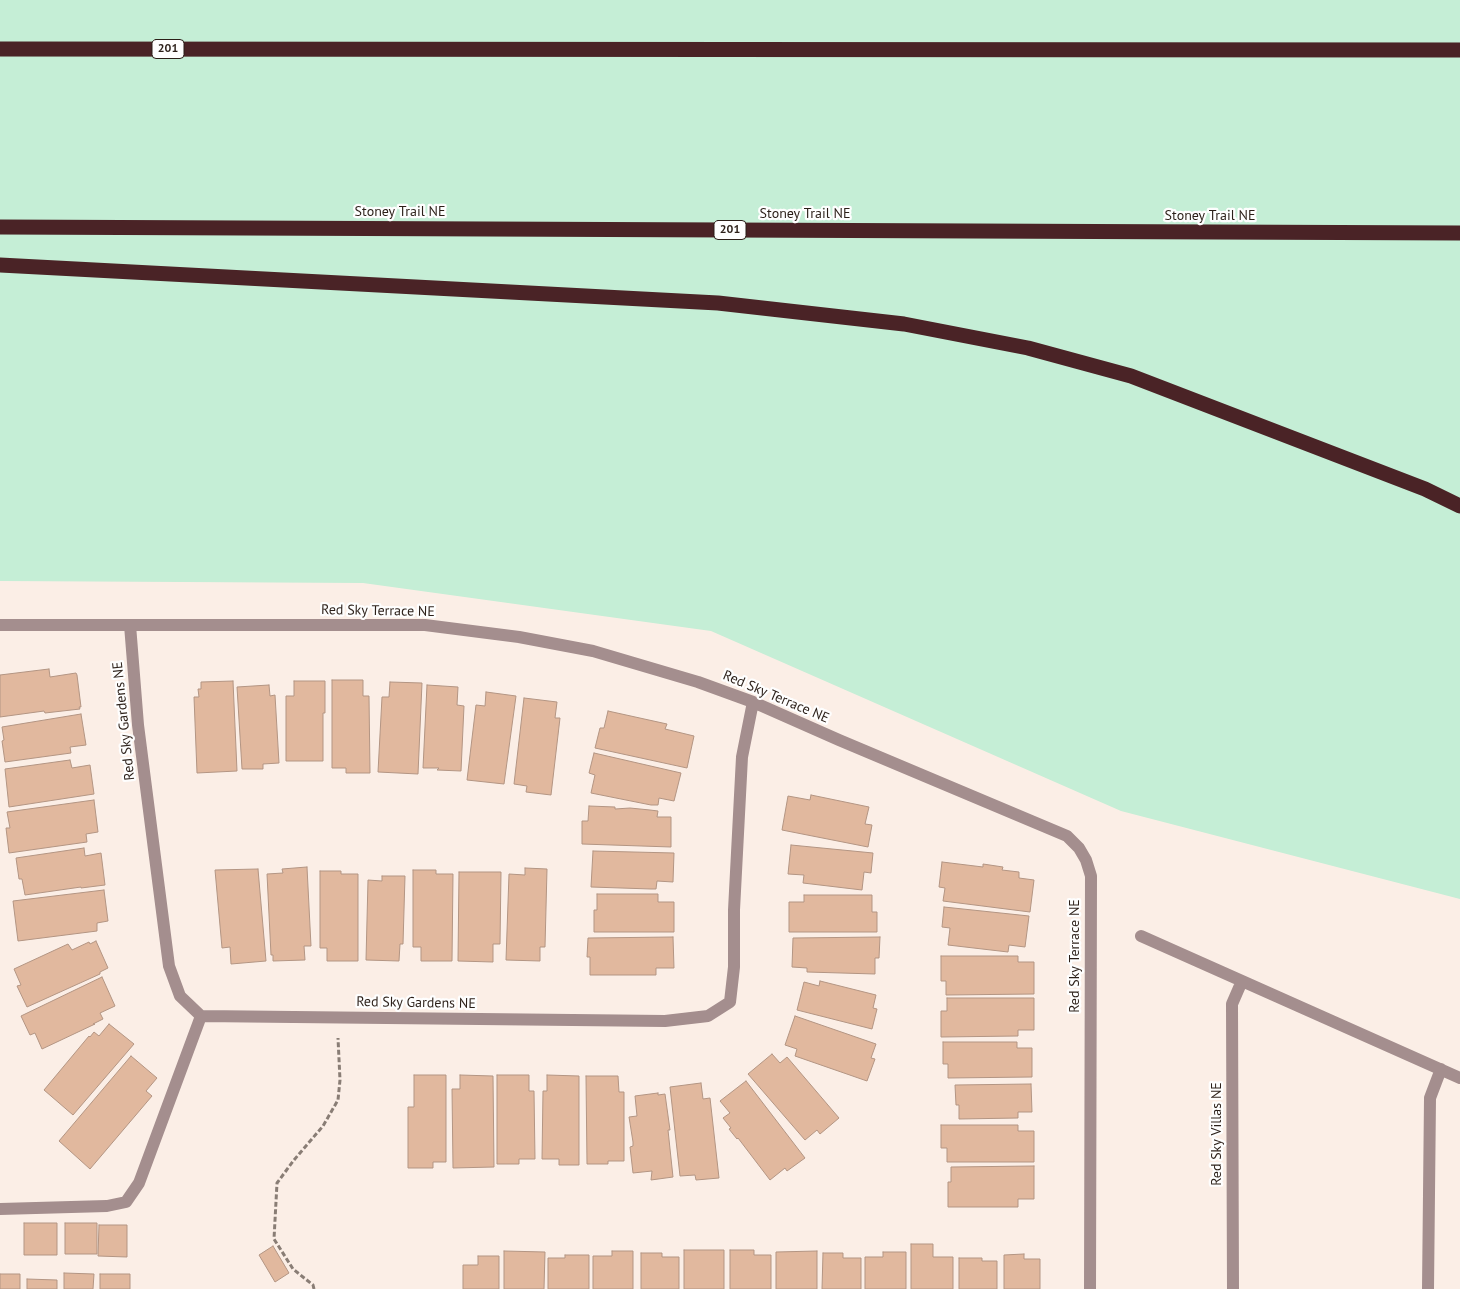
<!DOCTYPE html>
<style>
body{margin:0}
canvas{display:block;background:#fbeee6}
</style>
<canvas width="1460" height="1289"></canvas>
<script>
const g = document.querySelector('canvas').getContext('2d');
g.lineJoin = 'round';
function fill(path, color) {
  g.fillStyle = color;
  g.fill(path, 'evenodd');
}
function shape(rows) {
  const path = new Path2D();
  for (const r of rows) {
    path.moveTo(r[0], r[1]);
    for (let i = 2; i < r.length; i += 2) path.lineTo(r[i], r[i + 1]);
  }
  return path;
}
function stroke(path, color, width, dash) {
  g.strokeStyle = color;
  g.lineWidth = width;
  g.lineCap = dash ? 'butt' : 'round';
  g.setLineDash(dash || []);
  g.stroke(path);
}
function drawText(font, color, halo, rows, align = 'center') {
  g.font = font + ' "PT Sans",sans-serif';
  g.lineWidth = 4.5;
  g.setLineDash([]);
  g.textBaseline = 'middle';
  g.strokeStyle = halo;
  g.fillStyle = color;
  for (const [text, x, y, turn = 0] of rows) {
    g.save();
    g.translate(x, y);
    g.rotate((+turn || 0) * Math.PI / 180);
    g.textAlign = isNaN(turn) ? turn : align;
    if (halo) g.strokeText(text, 0, 0);
    g.fillText(text, 0, 0);
    g.restore();
  }
}
const green = shape([
 [0,0,1460,0,1460,899,1121,811,711,631,363,583,0,581]
]);
const building = shape([
 [49,669,50,677,76,673,77,675,81,707,79,707,80,709,45,713,44,711,0,717,0,675,49,669],
 [332,680,363,680,363,696,369,696,370,773,346,773,346,768,332,768,332,680],
 [233,681,237,771,197,773,194,697,199,697,198,689,201,689,201,682,233,681],
 [294,681,325,681,325,713,323,713,323,761,286,761,286,696,294,696,294,681],
 [390,682,422,683,418,774,378,772,382,697,389,697,390,682],
 [269,685,270,696,275,695,279,763,263,764,263,769,242,769,237,687,269,685],
 [427,685,458,687,457,705,464,706,461,771,437,770,439,768,423,768,427,685],
 [486,692,516,696,504,784,467,780,476,705,485,706,486,692],
 [524,698,557,702,555,718,560,718,551,795,526,792,527,786,514,784,524,698],
 [608,711,667,724,665,729,694,736,687,768,595,748,600,728,604,728,608,711],
 [81,714,86,745,70,747,71,753,5,762,2,741,4,740,2,727,81,714],
 [594,753,681,773,674,801,659,798,658,805,651,805,591,793,595,775,589,773,594,753],
 [70,760,72,768,90,765,94,794,9,807,5,769,70,760],
 [811,795,869,807,865,824,872,825,868,847,782,830,788,796,810,800,811,795],
 [94,800,98,832,86,834,87,842,9,853,6,828,10,828,7,812,94,800],
 [589,806,615,807,615,809,630,808,650,810,658,811,657,817,671,817,671,847,582,844,582,821,588,821,589,806],
 [791,845,873,853,871,873,864,872,862,890,803,883,804,875,788,874,791,845],
 [84,848,85,856,101,853,105,885,81,888,81,887,25,895,22,879,19,879,16,858,84,848],
 [593,851,674,853,673,882,657,881,656,889,651,889,591,887,593,851],
 [942,862,983,867,983,864,1003,867,1002,870,1019,872,1019,878,1034,880,1030,912,943,901,945,888,939,887,942,862],
 [307,867,311,946,304,946,305,960,273,961,273,955,271,955,267,874,283,873,282,869,307,867],
 [525,868,547,869,545,947,540,947,540,961,506,960,509,874,525,875,525,868],
 [258,869,266,961,231,964,230,947,222,948,215,870,258,869],
 [413,870,436,870,436,874,453,874,452,961,421,961,421,947,413,947,413,870],
 [320,871,341,871,341,874,358,874,358,961,327,961,327,948,320,948,320,871],
 [459,872,501,872,500,944,493,944,493,962,458,961,459,872],
 [382,876,405,876,403,944,400,944,399,961,366,960,368,880,382,881,382,876],
 [104,890,108,921,97,923,97,931,18,941,13,901,104,890],
 [597,894,658,894,658,902,674,902,674,932,594,932,594,910,597,910,597,894],
 [804,895,872,895,872,912,877,912,877,932,789,932,789,902,804,902,804,895],
 [944,907,1029,916,1025,947,1009,945,1008,952,948,945,950,928,942,927,944,907],
 [673,937,674,968,656,968,656,975,590,975,590,957,587,957,588,938,673,937],
 [880,937,879,958,875,958,875,974,807,972,807,968,792,967,793,938,880,937],
 [96,941,108,968,100,972,100,974,27,1007,17,986,21,985,14,969,68,944,72,950,89,942,90,944,96,941],
 [941,956,1018,956,1018,962,1034,962,1034,994,946,995,946,981,941,981,941,956],
 [102,977,115,1006,100,1013,103,1019,93,1024,95,1024,42,1049,35,1033,30,1035,21,1016,102,977],
 [820,981,876,995,873,1008,877,1009,872,1029,797,1010,804,982,819,986,820,981],
 [947,998,1034,998,1034,1030,1018,1030,1018,1036,941,1037,941,1011,947,1011,947,998],
 [795,1016,876,1044,871,1058,875,1059,867,1081,795,1056,797,1049,785,1045,795,1016],
 [109,1024,134,1044,73,1115,44,1090,89,1036,90,1037,94,1032,99,1036,109,1024],
 [943,1042,1017,1042,1017,1048,1032,1048,1032,1077,948,1078,948,1064,943,1064,943,1042],
 [772,1054,780,1063,787,1057,839,1118,820,1134,817,1130,805,1140,748,1074,772,1054],
 [131,1056,157,1078,146,1091,152,1096,90,1169,59,1141,131,1056],
 [414,1075,446,1075,446,1162,433,1162,433,1168,408,1168,408,1107,414,1107,414,1075],
 [460,1075,493,1076,494,1167,453,1168,452,1089,460,1089,460,1075],
 [497,1075,529,1075,529,1091,534,1091,535,1159,519,1159,519,1164,497,1164,497,1075],
 [547,1075,579,1076,579,1165,559,1165,559,1159,542,1159,543,1091,547,1091,547,1075],
 [586,1076,618,1076,619,1092,624,1092,624,1161,608,1161,608,1164,587,1164,586,1076],
 [746,1081,805,1158,787,1171,785,1168,770,1180,738,1138,737,1139,729,1129,731,1128,723,1118,730,1113,720,1101,746,1081],
 [701,1083,703,1099,710,1098,719,1178,696,1180,695,1175,680,1176,670,1087,701,1083],
 [1031,1084,1032,1112,1018,1112,1018,1118,959,1119,959,1105,956,1105,955,1085,1031,1084],
 [658,1093,658,1095,665,1094,670,1130,668,1130,673,1177,651,1180,652,1171,633,1173,630,1147,633,1146,633,1142,629,1117,637,1116,635,1096,658,1093],
 [941,1125,1018,1125,1018,1131,1034,1131,1034,1162,947,1162,947,1148,941,1148,941,1125],
 [1034,1166,1034,1199,1018,1199,1018,1207,948,1207,948,1182,951,1182,951,1167,1034,1166],
 [24,1223,57,1223,57,1255,24,1255,24,1223],
 [65,1223,97,1223,97,1254,65,1254,65,1223],
 [99,1225,127,1225,127,1257,98,1256,99,1225],
 [911,1244,933,1244,933,1257,953,1257,953,1289,911,1289,911,1244],
 [273,1246,289,1273,275,1282,259,1255,273,1246],
 [684,1250,724,1250,724,1289,684,1289,684,1250],
 [730,1250,754,1250,754,1255,771,1255,771,1289,730,1289,730,1250],
 [504,1251,545,1252,544,1289,504,1289,504,1251],
 [612,1251,633,1251,633,1289,593,1289,593,1256,612,1256,612,1251],
 [817,1251,817,1289,776,1289,776,1252,817,1251],
 [883,1252,906,1252,906,1289,865,1289,865,1257,883,1257,883,1252],
 [641,1253,662,1253,662,1257,679,1257,679,1289,641,1289,641,1253],
 [823,1253,843,1253,843,1258,861,1258,861,1289,822,1289,823,1253],
 [1024,1254,1024,1259,1040,1259,1040,1289,1004,1289,1004,1255,1024,1254],
 [565,1255,589,1255,589,1289,548,1289,548,1258,565,1258,565,1255],
 [478,1256,499,1256,499,1289,463,1289,463,1265,478,1265,478,1256],
 [959,1258,982,1258,982,1261,997,1261,997,1289,959,1289,959,1258],
 [64,1273,94,1274,93,1289,64,1289,64,1273],
 [0,1274,20,1274,20,1289,0,1289,0,1274],
 [100,1274,130,1274,130,1289,100,1289,100,1274],
 [27,1279,57,1280,57,1289,27,1289,27,1279]
]);
const path = shape([
 [314,1289,313,1285,293,1269,274,1239,277,1183,294,1160,323,1126,338,1100,340,1080,338,1038]
]);
const street = shape([
 [0,625,425,625,519,637,593,651,698,682,753,702,839,740,1067,836,1079,848,1086,860,1091,876,1090,1289],
 [130,625,138,725,169,966,180,996,201,1016,665,1021,708,1016,730,1002,734,967,734,910,742,757,753,702],
 [1141,936,1460,1078],
 [0,1209,107,1206,126,1202,139,1183,201,1016],
 [1233,1289,1232,1004,1242,981],
 [1428,1289,1430,1098,1441,1069]
]);
const highway = shape([
 [0,49,1460,50],
 [0,227,1460,233],
 [0,265,718,303,904,324,1028,348,1131,376,1425,489,1460,506]
]);
const shields = [
 [168,49,32],
 [730,230,32]
];
const shieldNames = [
 ["201",168,49],
 ["201",730,230]
];
const streetNames = [
 ["Stoney Trail NE",400,212],
 ["Stoney Trail NE",805,214],
 ["Stoney Trail NE",1210,216],
 ["Red Sky Terrace NE",378,611,1],
 ["Red Sky Terrace NE",776,697,23],
 ["Red Sky Gardens NE",124,721,-96],
 ["Red Sky Terrace NE",1075,956,-90],
 ["Red Sky Gardens NE",416,1003,1],
 ["Red Sky Villas NE",1217,1134,-90]
];
fill(green, '#c5eed6');
fill(building, '#e1b89e');
stroke(building, '#b39583', 1);
stroke(path, '#897d75', 3, [5, 2.5]);
stroke(street, '#a48e8e', 12);
stroke(highway, '#4a2326', 15);
for (const [x, y, w] of shields) {
  const box = new Path2D();
  box.roundRect(x - w / 2, y - 9.5, w, 19, 4);
  g.fillStyle = '#fefefe';
  g.fill(box);
  stroke(box, '#2b1f18', 1);
}
drawText('bold 12px', '#2b1f18', null, shieldNames);
drawText('14px', '#2b1f18', '#fefefe', streetNames);
</script>
